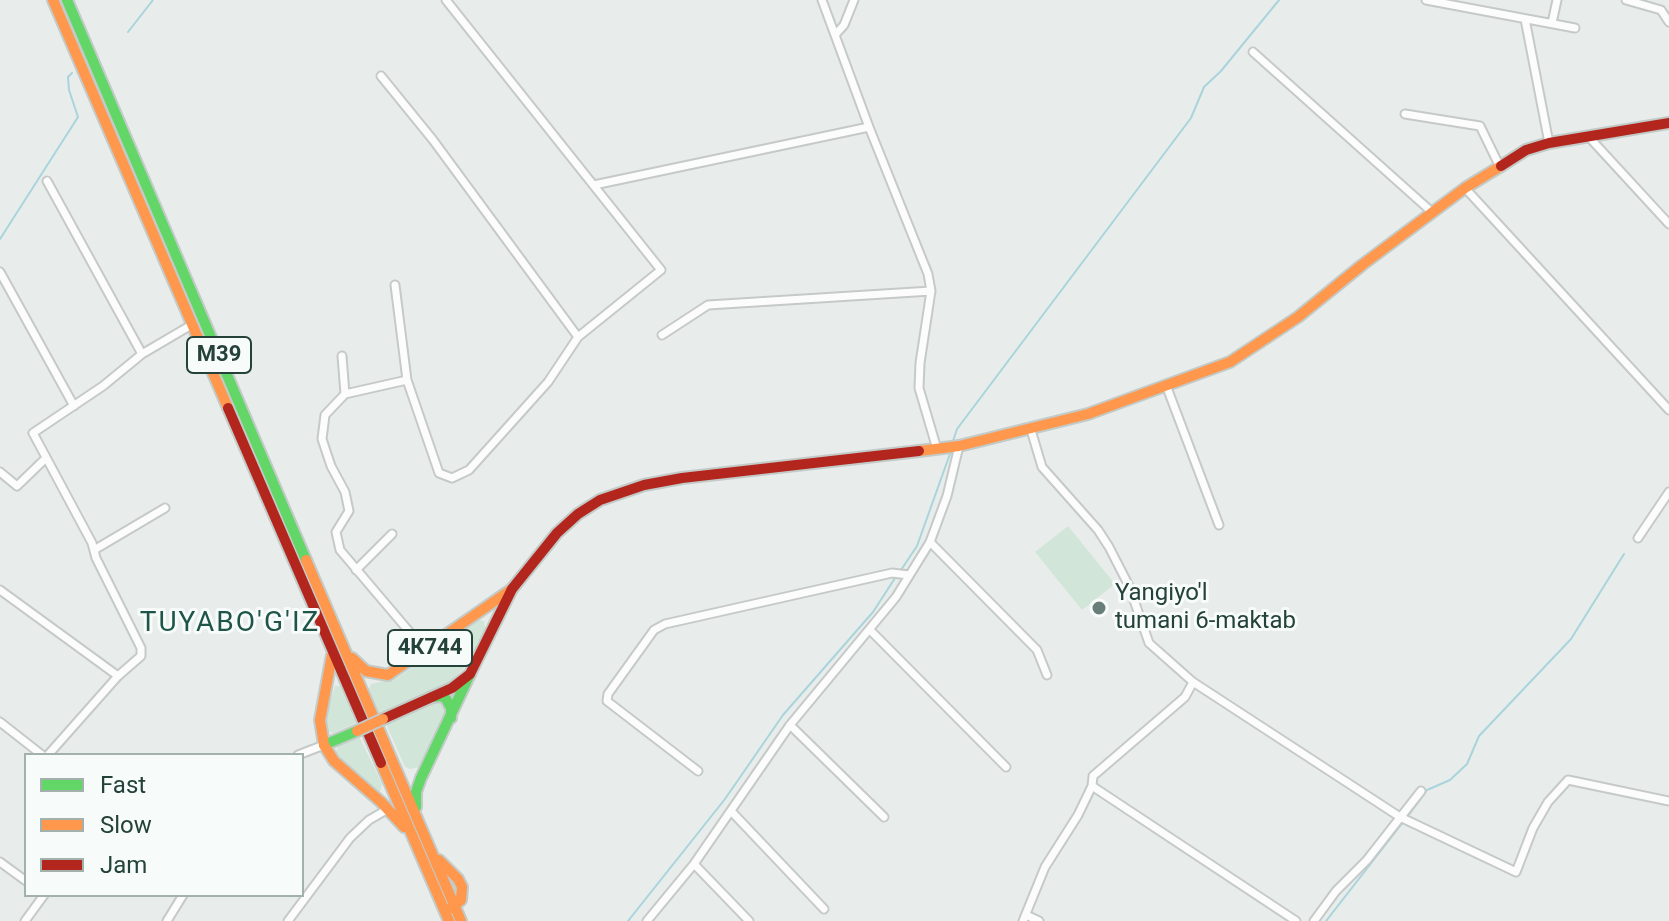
<!DOCTYPE html>
<meta charset="utf-8">
<style>
body{margin:0}
#map{position:relative;width:1669px;height:921px;overflow:hidden;background:#e8edeb;font-family:Roboto,sans-serif}
canvas{display:block}
.legend{position:absolute;left:24px;top:753px;width:280px;height:144px;box-sizing:border-box;background:#f7fbf9;border:2px solid #a3b1ad;margin:0;padding:10px 14px;list-style:none;font-size:24px;color:#24423a}
.legend li{display:flex;align-items:center;gap:16px;height:40px}
.legend b{width:40px;border:2px solid #a3b1ad}
</style>
<div id="map">
<canvas width="1669" height="921"></canvas>
<ul class="legend">
<li><b style="height:10px;background:#63d668"></b>Fast</li>
<li><b style="height:10px;background:#ff974d"></b>Slow</li>
<li><b style="height:10px;background:#b3261e"></b>Jam</li>
</ul>
</div>
<script>
const g = document.querySelector('canvas').getContext('2d');
g.lineJoin = 'round';
function fill(path, color) {
  g.fillStyle = color;
  g.fill(path, 'evenodd');
}
function shape(rows) {
  const path = new Path2D();
  for (const r of rows) {
    path.moveTo(r[0], r[1]);
    for (let i = 2; i < r.length; i += 2) path.lineTo(r[i], r[i + 1]);
  }
  return path;
}
function stroke(path, color, width, dash) {
  g.strokeStyle = color;
  g.lineWidth = width;
  g.lineCap = dash ? 'butt' : 'round';
  g.setLineDash(dash || []);
  g.stroke(path);
}
function drawText(font, color, halo, rows, align = 'center') {
  g.font = font + ' Roboto,sans-serif';
  g.lineWidth = 6;
  g.setLineDash([]);
  g.textBaseline = 'middle';
  g.strokeStyle = halo;
  g.fillStyle = color;
  for (const [text, x, y, turn = 0] of rows) {
    g.save();
    g.translate(x, y);
    g.rotate((+turn || 0) * Math.PI / 180);
    g.textAlign = isNaN(turn) ? turn : align;
    if (halo) g.strokeText(text, 0, 0);
    g.fillText(text, 0, 0);
    g.restore();
  }
}
const green = shape([
 [1068,526,1115,584,1082,610,1035,552],
 [479,620,484,621,485,629,468,664,457,675,446,685,379,714,369,689,371,684,397,678],
 [335,686,340,686,356,723,333,733,327,731,327,712],
 [433,703,439,703,447,709,420,767,410,769,405,767,386,724],
 [359,736,382,784,380,792,344,763,336,751,340,742]
]);
const stream = shape([
 [128,32,153,0],
 [0,239,78,117,69,90,68,77,72,73],
 [953,441,957,429,1191,118,1204,87,1221,71,1279,0],
 [901,570,917,546,951,451],
 [1408,816,1427,790,1450,780,1467,764,1479,736,1571,639,1624,554],
 [628,921,725,799,783,715,873,612,897,575],
 [1326,921,1404,821]
]);
const street = shape([
 [822,0,869,127,928,274,931,291,920,363,919,388,937,449],
 [1426,0,1575,28],
 [1626,0,1661,10,1669,22],
 [1525,19,1549,143],
 [1552,23,1557,0],
 [835,35,844,25,854,0],
 [1253,52,1433,213],
 [381,76,433,140,578,337],
 [1405,114,1480,126,1499,165],
 [1588,136,1669,224],
 [47,181,142,354],
 [594,185,869,127],
 [1465,188,1669,410],
 [0,272,74,406],
 [395,285,407,380,439,473,452,478,469,470,548,382,578,337,661,270,446,0],
 [662,335,708,305,931,291],
 [342,356,345,394,325,415,322,439,331,466,345,492,349,511,336,532,340,550,424,649],
 [1166,385,1219,525],
 [345,394,407,380],
 [1031,430,1042,467,1098,530,1109,547,1129,586,1149,643,1193,682,1400,817,1516,872,1533,828,1548,802,1568,780,1669,801],
 [0,472,17,486,46,458],
 [1638,538,1669,492],
 [930,542,1037,650,1047,675],
 [94,550,165,508],
 [356,570,392,534],
 [0,590,118,676,48,755],
 [870,630,1006,767],
 [118,676,141,656,141,648,96,558,92,543,33,433,103,386,142,354,193,324],
 [0,722,42,755],
 [790,725,884,817],
 [298,755,324,745],
 [698,771,607,701,608,694,654,630,665,624,892,573,909,575],
 [1092,786,1296,921],
 [731,811,824,909],
 [0,862,26,881],
 [694,864,749,921],
 [1026,915,1039,921],
 [25,921,44,895],
 [167,921,183,895],
 [288,921,350,838,369,820,388,809],
 [647,921,694,864,790,725,896,597,930,542,947,496,959,446],
 [1023,921,1045,867,1078,815,1092,786,1093,776,1185,697,1193,682],
 [1314,921,1336,891,1367,860,1421,791]
]);
const fast = shape([
 [67,0,306,560],
 [432,697,441,696,446,699,451,708,451,718],
 [324,745,357,731],
 [416,807,416,792,421,778,470,674]
]);
const slow = shape([
 [53,0,228,408],
 [919,451,959,446,1088,414,1230,362,1298,317,1362,265,1465,188,1501,166],
 [306,560,461,921],
 [332,655,320,720,324,745,334,761,381,802,404,827],
 [352,658,366,671,388,675,512,589],
 [381,763,449,921],
 [439,860,458,879,462,887,461,900,451,908]
]);
const jam = shape([
 [1501,166,1526,150,1549,143,1669,123],
 [228,408,381,763],
 [383,719,452,688,470,674,512,589,557,533,578,514,600,500,644,485,682,478,919,451]
]);
const slowBridge = shape([
 [357,731,383,719]
]);
const markers = [
 [1099,608,8,"#697e78"]
];
const shields = [
 [219,355,64],
 [430,648,84]
];
const shieldNames = [
 ["M39",219,355],
 ["4К744",430,648]
];
const poiNames = [
 ["Yangiyo'l",1115,594],
 ["tumani 6-maktab",1115,622]
];
const quarterNames = [
 ["TUYABO'G'IZ",230,624]
];
fill(green, '#d1e6d8');
stroke(stream, '#a9d4db', 2);
stroke(street, '#c5cac8', 11);
stroke(fast, '#c3cbc8', 14);
stroke(slow, '#c3cbc8', 14);
stroke(jam, '#c3cbc8', 14);
stroke(street, '#fcfcfc', 7);
stroke(fast, '#63d668', 10);
stroke(slow, '#ff974d', 10);
stroke(jam, '#b3261e', 10);
stroke(slowBridge, '#c3cbc8', 14, []);
stroke(slowBridge, '#ff974d', 10);
for (const [x, y, r, color] of markers) {
  const dot = new Path2D();
  dot.arc(x, y, r, 0, 2 * Math.PI);
  g.fillStyle = color;
  g.fill(dot);
  stroke(dot, '#f7fbf9', 3);
}
for (const [x, y, w] of shields) {
  const box = new Path2D();
  box.roundRect(x - w / 2, y - 18, w, 36, 6);
  g.fillStyle = '#f7fbf9';
  g.fill(box);
  stroke(box, '#24423a', 2);
}
drawText('bold 22px', '#24423a', null, shieldNames);
drawText('24px', '#24423a', '#f7fbf9', poiNames, 'left');
g.letterSpacing = '2px';
drawText('28px', '#1f5548', '#f7fbf9', quarterNames);
g.letterSpacing = '0px';
</script>
